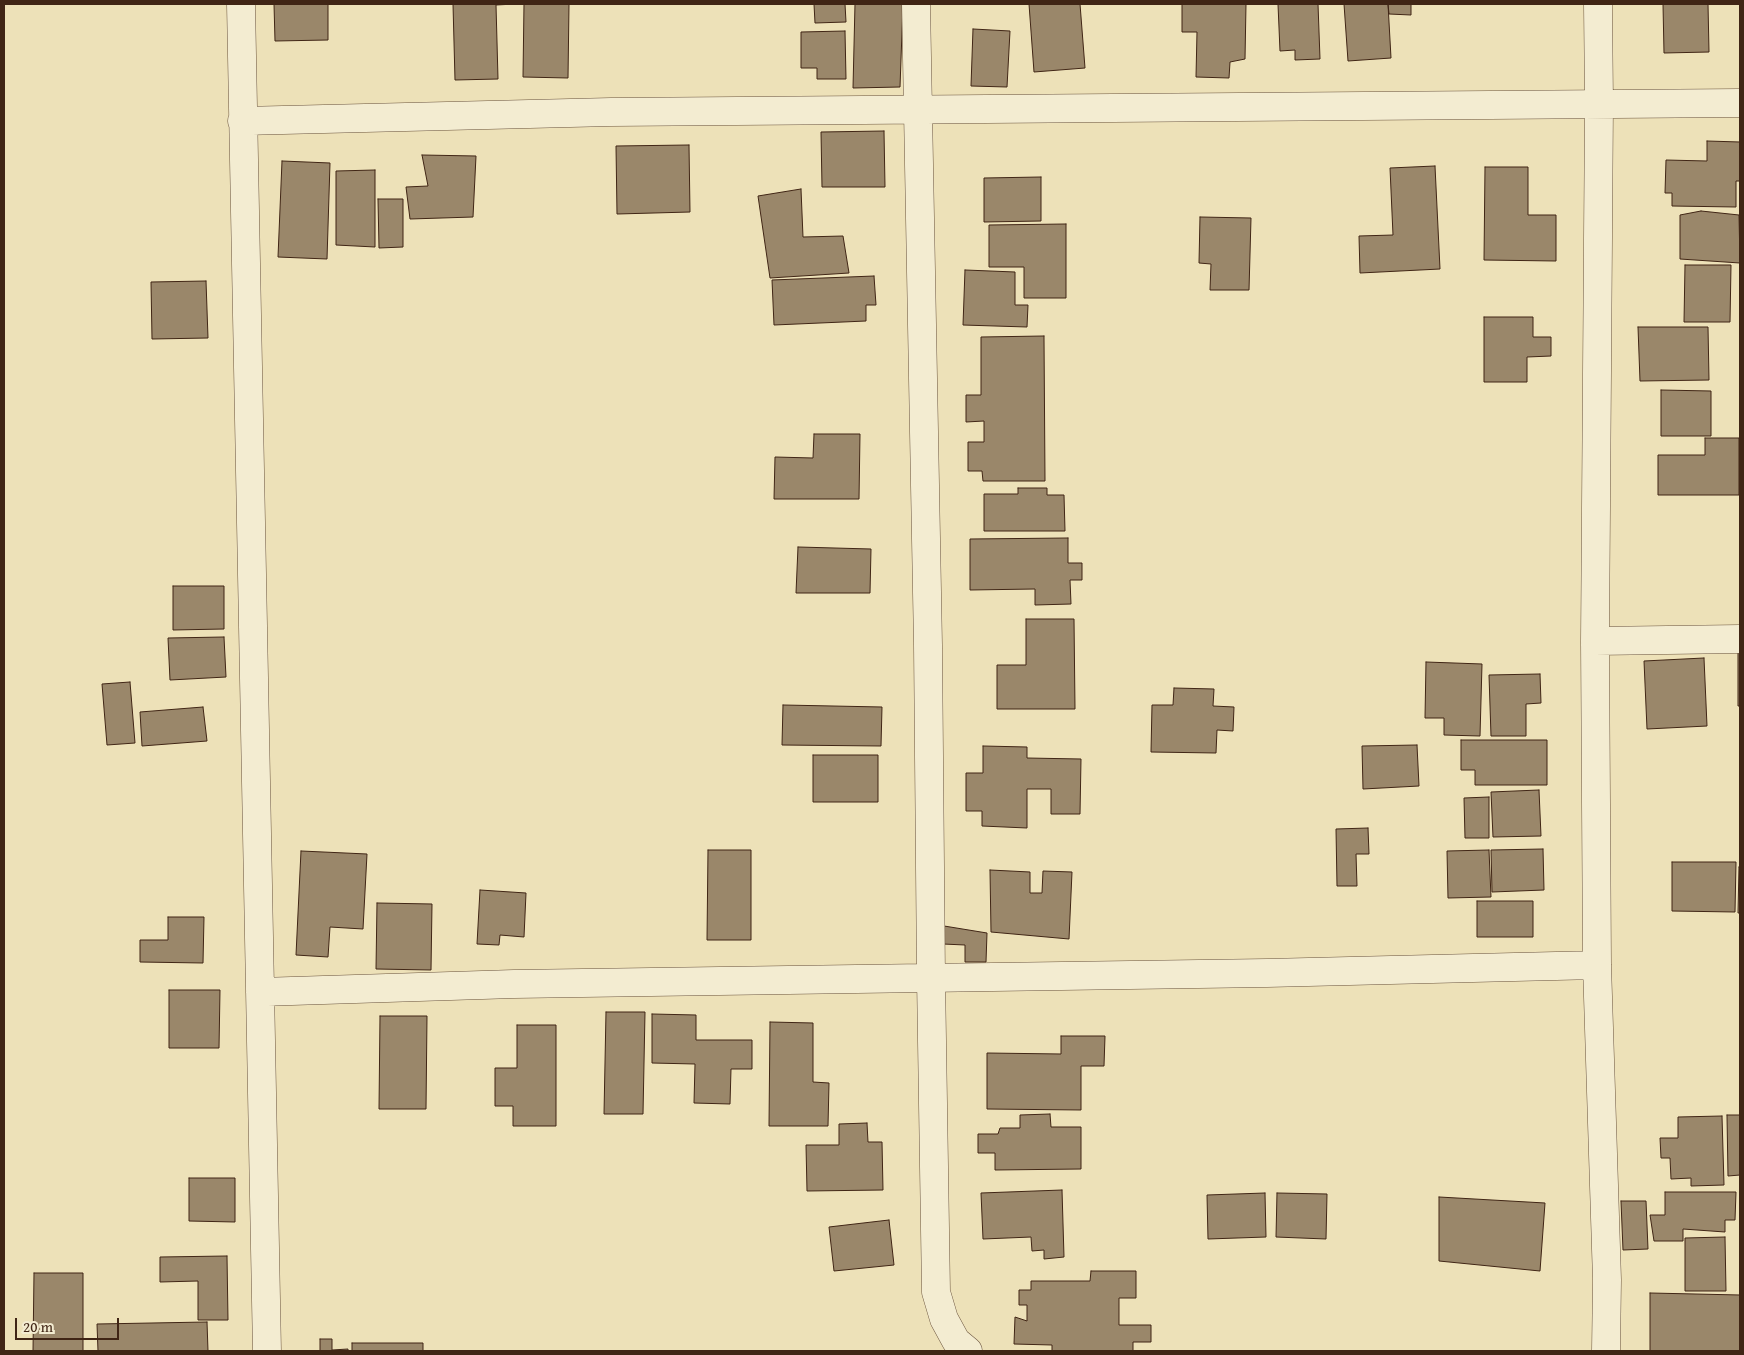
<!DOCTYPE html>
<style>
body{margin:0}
#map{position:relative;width:1744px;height:1355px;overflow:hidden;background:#ede1b8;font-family:"Gentium Book Plus",serif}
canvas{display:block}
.frame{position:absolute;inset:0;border:5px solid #402515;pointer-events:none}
.scale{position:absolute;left:15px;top:1318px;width:104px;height:22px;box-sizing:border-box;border:2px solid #402515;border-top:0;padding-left:6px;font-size:15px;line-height:18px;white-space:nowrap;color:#402515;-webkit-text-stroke:4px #f3ecd1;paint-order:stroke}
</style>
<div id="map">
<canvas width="1744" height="1355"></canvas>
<div class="frame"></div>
<div class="scale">20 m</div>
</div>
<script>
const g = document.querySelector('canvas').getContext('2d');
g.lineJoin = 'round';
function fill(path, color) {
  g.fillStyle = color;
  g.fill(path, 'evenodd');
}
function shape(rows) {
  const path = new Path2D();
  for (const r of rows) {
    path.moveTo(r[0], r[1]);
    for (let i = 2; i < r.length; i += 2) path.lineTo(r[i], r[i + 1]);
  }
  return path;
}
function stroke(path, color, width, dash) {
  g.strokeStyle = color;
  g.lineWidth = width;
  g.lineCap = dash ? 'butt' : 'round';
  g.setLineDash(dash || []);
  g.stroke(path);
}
const building = shape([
 [274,4,328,4,328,40,275,41,274,4],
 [453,4,515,4,496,5,498,79,455,80,453,4],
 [524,4,569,4,568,78,523,77,524,4],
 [814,4,845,4,846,22,815,23,814,4],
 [855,4,903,4,900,87,853,88,855,4],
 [1029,4,1080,4,1085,68,1034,72,1029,4],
 [1182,4,1246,4,1245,59,1230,62,1229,78,1196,77,1197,32,1182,32,1182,4],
 [1278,4,1318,4,1320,59,1295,60,1295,50,1280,51,1278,4],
 [1344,4,1388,4,1391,58,1348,61,1344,4],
 [1388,4,1411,4,1411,15,1389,14,1388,4],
 [1663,4,1708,4,1709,52,1664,53,1663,4],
 [973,29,1010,31,1007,87,971,86,973,29],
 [845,31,846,79,817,79,817,68,801,68,801,32,845,31],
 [884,131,885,187,822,187,821,132,884,131],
 [1707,141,1740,142,1740,181,1736,181,1736,207,1672,206,1672,193,1665,193,1666,160,1707,161,1707,141],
 [689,145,690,212,617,214,616,146,689,145],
 [422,155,476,156,473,217,410,219,406,187,428,186,422,155],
 [282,161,330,163,327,259,278,257,282,161],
 [1435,166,1440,269,1360,273,1359,236,1393,235,1390,168,1435,166],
 [1485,167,1528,167,1528,215,1556,215,1556,261,1484,260,1485,167],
 [375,170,375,247,336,245,336,171,375,170],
 [1041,177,1041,221,984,222,984,178,1041,177],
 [801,189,803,237,843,236,849,273,770,278,758,196,801,189],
 [378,199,403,199,403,247,379,248,378,199],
 [1701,211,1739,215,1740,263,1680,259,1680,215,1701,211],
 [1200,217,1251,218,1249,290,1210,290,1211,264,1199,263,1200,217],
 [1066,224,1066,298,1024,298,1024,267,989,267,989,225,1066,224],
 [1685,265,1731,265,1730,322,1684,322,1685,265],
 [965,270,1015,272,1015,305,1028,305,1027,327,963,325,965,270],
 [874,276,876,305,866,305,866,321,774,325,772,280,874,276],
 [206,281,208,338,152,339,151,282,206,281],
 [1484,317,1533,317,1533,337,1551,337,1551,356,1527,357,1527,382,1484,382,1484,317],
 [1638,327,1708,327,1709,380,1640,381,1638,327],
 [1044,336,1045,481,983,481,982,471,968,471,968,442,984,442,984,421,966,422,966,395,981,395,981,337,1044,336],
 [1661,390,1711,391,1711,436,1661,436,1661,390],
 [814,434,860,434,859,499,774,499,775,457,813,458,814,434],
 [1705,438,1739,438,1739,495,1658,495,1658,455,1705,455,1705,438],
 [1018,488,1047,488,1047,495,1064,495,1065,531,984,531,984,494,1018,494,1018,488],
 [1068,538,1068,563,1082,563,1082,580,1070,580,1071,604,1035,605,1035,589,970,590,970,539,1068,538],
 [798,547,871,549,870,593,796,593,798,547],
 [173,586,224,586,224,629,173,630,173,586],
 [1026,619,1074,619,1075,709,997,709,997,665,1026,665,1026,619],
 [224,637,226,677,170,680,168,638,224,637],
 [1738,652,1740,652,1740,706,1738,706,1738,652],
 [1704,658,1707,726,1647,729,1644,661,1704,658],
 [1426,662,1482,664,1480,736,1444,735,1444,718,1425,718,1426,662],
 [1540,674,1541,703,1526,704,1526,736,1491,736,1489,675,1540,674],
 [130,682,135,743,107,745,102,684,130,682],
 [1174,688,1214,689,1213,706,1234,707,1233,731,1217,730,1216,753,1151,752,1152,705,1173,705,1174,688],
 [783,705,882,707,881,746,782,745,783,705],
 [203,707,207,741,142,746,140,712,203,707],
 [1461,740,1547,740,1547,785,1475,785,1475,770,1461,770,1461,740],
 [1417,745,1419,786,1363,789,1362,746,1417,745],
 [983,746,1027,747,1027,758,1081,759,1080,814,1051,814,1051,789,1027,789,1027,828,982,826,982,811,966,811,966,773,983,773,983,746],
 [813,755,878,755,878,802,813,802,813,755],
 [1539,790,1541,836,1493,837,1491,792,1539,790],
 [1489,797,1489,838,1465,838,1464,798,1489,797],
 [1368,828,1369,854,1356,854,1357,886,1337,886,1336,829,1368,828],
 [1543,849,1544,890,1492,892,1491,850,1543,849],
 [708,850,751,850,751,940,707,940,708,850],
 [1489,850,1491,897,1448,898,1447,851,1489,850],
 [301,851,367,854,363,929,330,927,328,957,296,955,301,851],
 [1672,862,1736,862,1735,912,1672,911,1672,862],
 [1739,867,1740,867,1740,913,1738,913,1739,867],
 [990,870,1030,872,1030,893,1042,893,1043,871,1072,872,1069,939,991,932,990,870],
 [480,890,526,893,524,937,500,935,499,945,477,944,480,890],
 [1477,901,1533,901,1533,937,1477,937,1477,901],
 [377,903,432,904,431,970,376,969,377,903],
 [168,917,204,917,203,963,140,962,140,940,168,940,168,917],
 [944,926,987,933,986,962,965,962,965,945,943,944,944,926],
 [169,990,220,990,219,1048,169,1048,169,990],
 [606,1012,645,1012,643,1114,604,1114,606,1012],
 [652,1014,696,1015,696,1040,752,1040,752,1069,731,1069,730,1104,694,1103,695,1064,652,1063,652,1014],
 [380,1016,427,1016,426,1109,379,1109,380,1016],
 [770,1022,813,1023,813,1082,829,1083,828,1126,769,1126,770,1022],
 [517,1025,556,1025,556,1126,513,1126,513,1106,495,1106,495,1068,517,1068,517,1025],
 [1061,1036,1105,1036,1104,1066,1081,1066,1081,1110,987,1109,987,1053,1061,1054,1061,1036],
 [1050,1114,1051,1127,1081,1127,1081,1169,995,1170,995,1153,978,1153,978,1134,998,1134,1000,1128,1020,1128,1020,1115,1050,1114],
 [1727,1115,1740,1115,1740,1175,1728,1176,1727,1115],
 [1722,1116,1724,1185,1691,1186,1691,1178,1671,1179,1670,1158,1661,1158,1660,1138,1678,1138,1678,1117,1722,1116],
 [867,1123,868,1142,882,1142,883,1190,807,1191,806,1145,839,1145,839,1124,867,1123],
 [189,1178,235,1178,235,1222,189,1221,189,1178],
 [1062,1190,1064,1257,1044,1259,1044,1250,1032,1251,1031,1237,983,1239,981,1193,1062,1190],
 [1665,1192,1736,1192,1735,1220,1725,1220,1725,1232,1683,1229,1683,1241,1654,1241,1650,1215,1665,1215,1665,1192],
 [1265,1193,1266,1237,1208,1239,1207,1195,1265,1193],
 [1277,1193,1327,1194,1326,1239,1276,1237,1277,1193],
 [1439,1197,1545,1203,1540,1271,1439,1261,1439,1197],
 [1621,1201,1646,1201,1648,1249,1623,1250,1621,1201],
 [889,1220,894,1265,834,1271,829,1227,889,1220],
 [1725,1237,1726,1291,1685,1291,1685,1238,1725,1237],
 [227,1256,228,1320,198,1320,198,1281,160,1282,160,1257,227,1256],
 [1091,1271,1136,1271,1136,1298,1119,1298,1119,1325,1151,1325,1151,1342,1133,1342,1133,1351,1052,1351,1052,1345,1014,1344,1015,1317,1027,1321,1027,1305,1019,1305,1019,1290,1031,1290,1031,1281,1090,1281,1091,1271],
 [34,1273,83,1273,83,1351,33,1351,34,1273],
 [1650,1293,1740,1295,1740,1351,1650,1351,1650,1293],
 [207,1322,208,1351,98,1351,97,1324,207,1322],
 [320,1339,332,1339,332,1350,348,1349,348,1351,320,1351,320,1339],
 [352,1343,423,1343,423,1351,352,1351,352,1343]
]);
const street = shape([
 [241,4,267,1351],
 [916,4,928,645,931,978,936,1292,944,1319,956,1341,968,1351],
 [1598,4,1599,104,1595,641,1597,965,1607,1280,1606,1351],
 [242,121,611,112,1740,103],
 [1595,641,1740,639],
 [260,992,514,984,1267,973,1597,965]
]);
fill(building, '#9a876a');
stroke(building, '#402515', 1);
stroke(street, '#6b543e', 29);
stroke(street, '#f3ecd1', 28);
</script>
